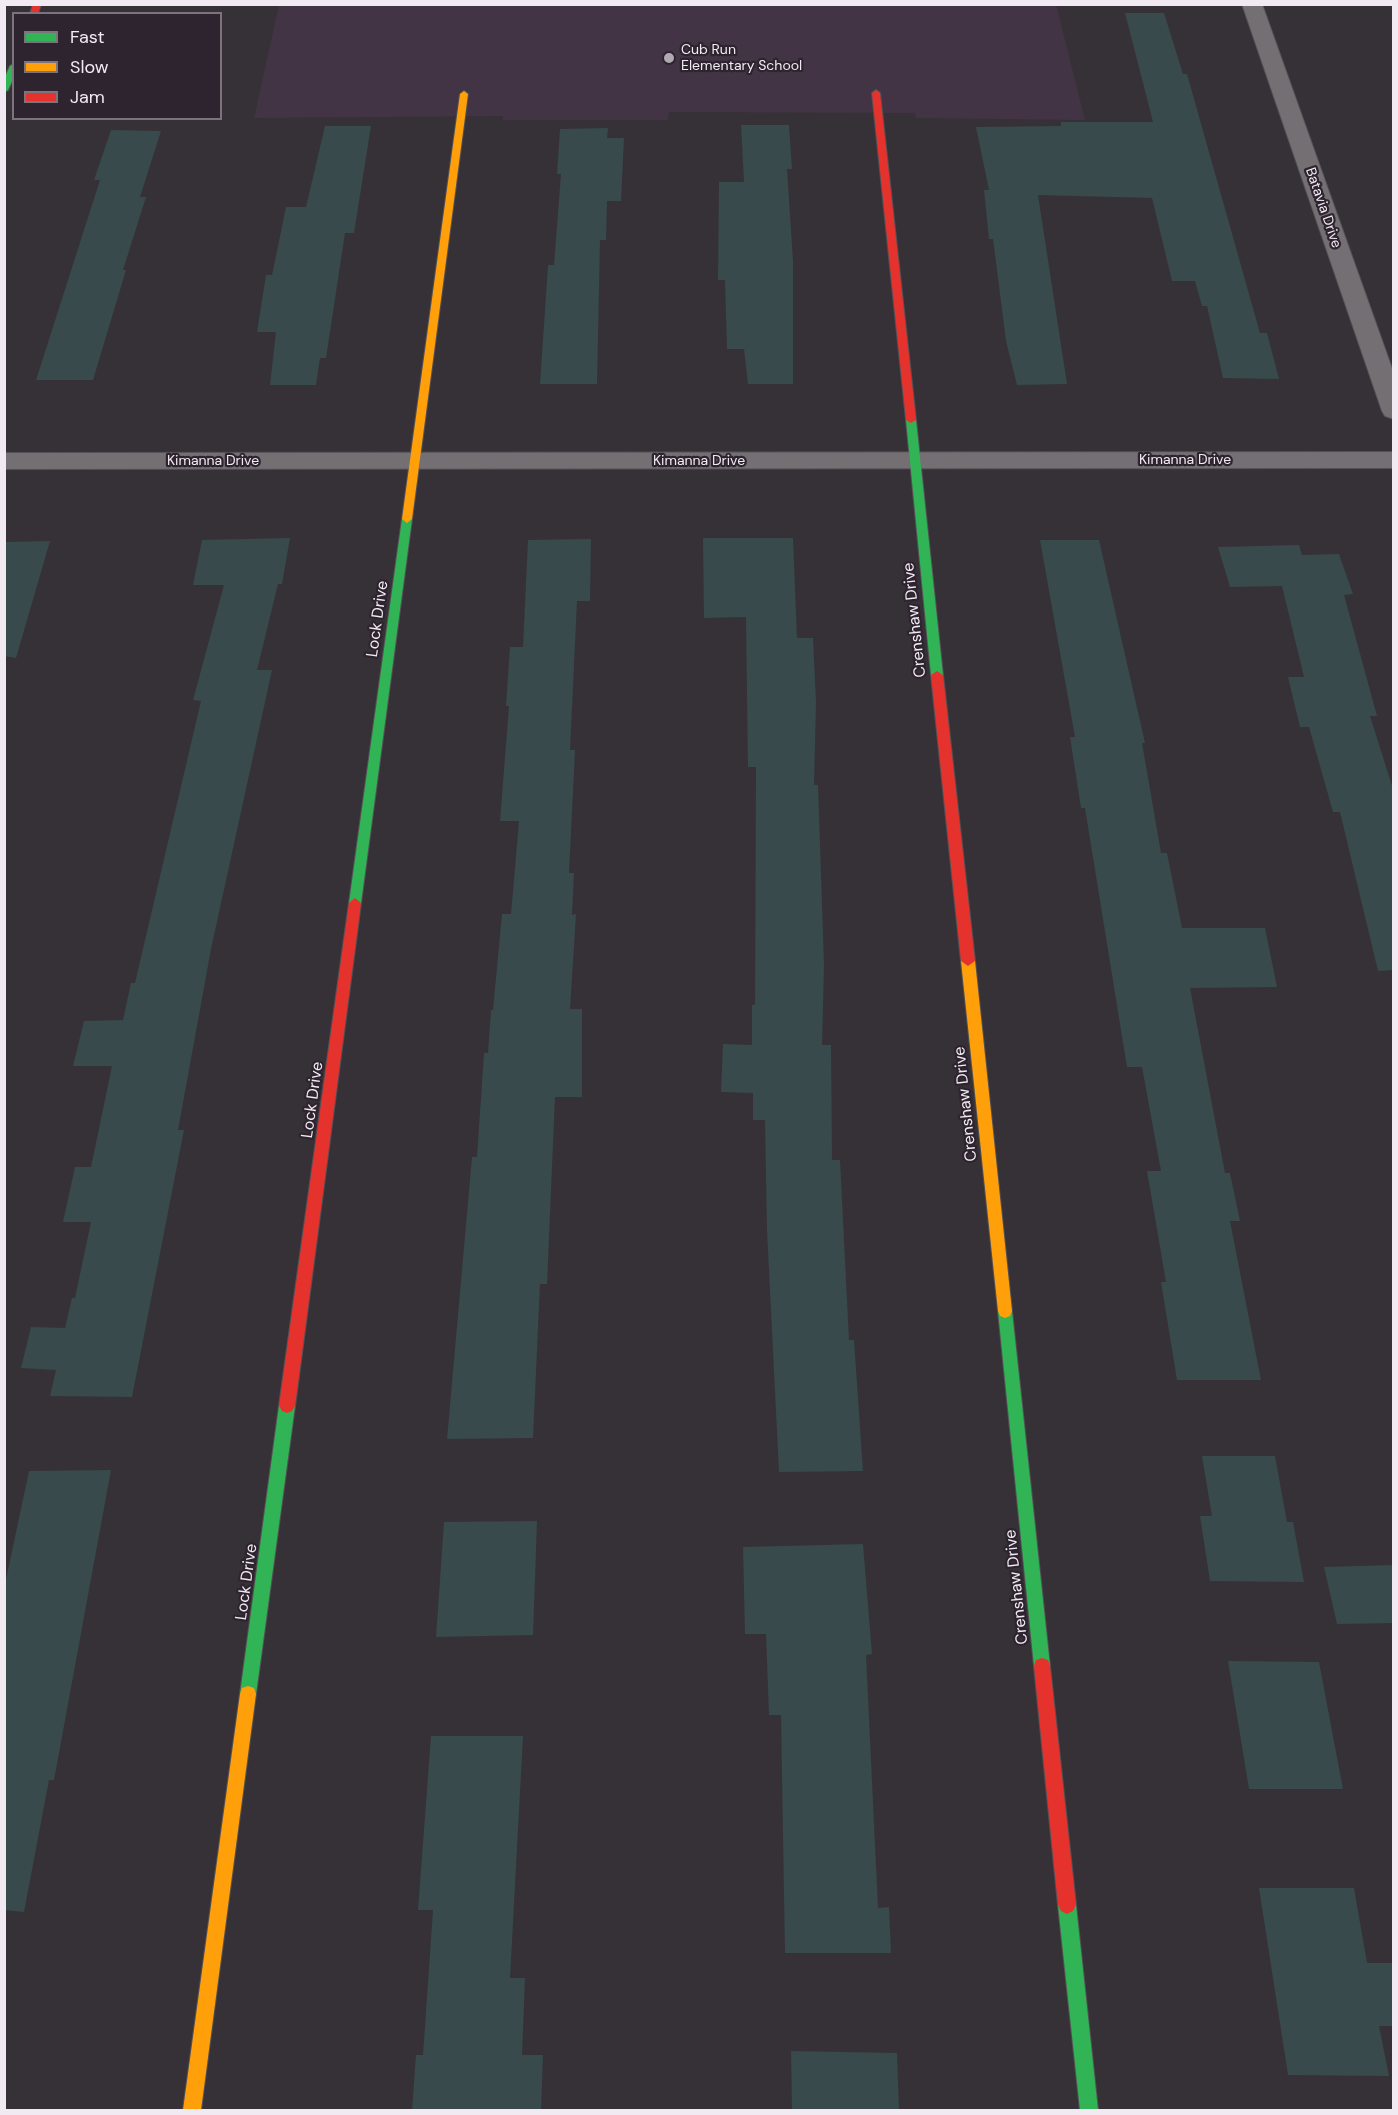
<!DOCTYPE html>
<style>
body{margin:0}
#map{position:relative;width:1398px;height:2115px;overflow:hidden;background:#363137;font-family:"DM Sans",sans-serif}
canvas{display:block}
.frame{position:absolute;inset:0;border:6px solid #f1eaf2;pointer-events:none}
.legend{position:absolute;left:12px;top:12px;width:210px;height:108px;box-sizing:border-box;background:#2e242f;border:2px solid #7c737d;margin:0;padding:8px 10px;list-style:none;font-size:18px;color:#f1eaf2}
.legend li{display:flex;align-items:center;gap:12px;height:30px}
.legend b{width:30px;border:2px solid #7c737d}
</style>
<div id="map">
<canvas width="1398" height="2115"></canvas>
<div class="frame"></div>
<ul class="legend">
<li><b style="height:8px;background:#30b455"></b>Fast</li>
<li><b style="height:8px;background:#ff9f0a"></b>Slow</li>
<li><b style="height:8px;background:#e5322d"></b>Jam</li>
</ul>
</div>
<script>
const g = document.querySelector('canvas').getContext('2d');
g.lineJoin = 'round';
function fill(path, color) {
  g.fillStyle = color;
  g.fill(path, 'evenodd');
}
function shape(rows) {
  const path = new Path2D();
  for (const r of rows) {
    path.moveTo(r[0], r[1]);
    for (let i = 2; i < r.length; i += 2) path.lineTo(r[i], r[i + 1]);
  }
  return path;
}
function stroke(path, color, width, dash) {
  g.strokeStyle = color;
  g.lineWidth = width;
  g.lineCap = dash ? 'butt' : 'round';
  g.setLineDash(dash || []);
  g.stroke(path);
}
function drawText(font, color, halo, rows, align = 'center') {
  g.font = font + ' "DM Sans",sans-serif';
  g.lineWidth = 4.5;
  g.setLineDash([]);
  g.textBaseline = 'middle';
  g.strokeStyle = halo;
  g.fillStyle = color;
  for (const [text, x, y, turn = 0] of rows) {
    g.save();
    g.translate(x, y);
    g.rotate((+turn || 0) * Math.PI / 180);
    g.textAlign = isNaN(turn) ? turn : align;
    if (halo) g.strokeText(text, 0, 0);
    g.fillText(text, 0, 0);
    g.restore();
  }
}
const built = shape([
 [1056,4,1085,120,916,118,915,113,669,112,668,120,503,120,503,116,254,118,279,5]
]);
const building = shape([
 [1125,13,1164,13,1183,74,1187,74,1260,333,1267,333,1279,379,1223,378,1207,306,1202,306,1195,281,1172,281,1152,198,1038,195,1067,384,1017,385,1006,341,993,239,989,239,984,190,989,190,976,127,1061,126,1061,122,1153,122],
 [741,125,789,125,792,169,787,169,793,261,793,384,748,384,744,349,727,349,725,280,718,280,719,182,744,182],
 [325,126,371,126,354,233,345,233,326,358,320,358,316,385,270,385,276,332,257,332,266,275,272,275,286,207,306,207],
 [608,128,607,138,624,138,621,201,607,201,606,240,600,240,597,384,540,384,548,265,554,265,561,174,557,174,560,129],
 [111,130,161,131,140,197,146,197,123,270,126,270,93,380,36,380,100,180,94,180],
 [290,538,282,584,278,584,257,670,272,670,211,949,178,1130,184,1130,132,1397,50,1396,56,1370,21,1368,31,1327,65,1328,72,1298,75,1298,91,1222,63,1222,75,1167,91,1167,112,1066,73,1066,84,1021,123,1020,131,983,135,983,201,701,193,700,224,585,193,585,202,540],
 [703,538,793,538,797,638,813,638,816,702,814,785,818,785,824,965,822,1045,831,1045,832,1160,840,1160,849,1340,854,1340,863,1471,779,1472,767,1230,765,1120,753,1120,753,1093,721,1092,723,1044,752,1045,752,1005,755,1005,756,767,748,767,746,617,704,618],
 [591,539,590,601,577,601,570,750,575,750,569,873,574,873,572,915,576,914,570,1009,582,1009,582,1097,555,1097,547,1284,540,1284,533,1438,447,1439,472,1157,477,1157,484,1053,488,1053,491,1010,493,1010,502,914,511,914,519,821,500,821,509,706,506,706,510,647,523,647,528,540],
 [1040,540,1099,540,1145,743,1142,743,1161,853,1167,853,1182,928,1265,928,1277,987,1190,988,1225,1173,1230,1173,1240,1221,1230,1221,1261,1380,1177,1380,1161,1282,1166,1282,1147,1171,1161,1171,1142,1067,1127,1067,1085,808,1081,808,1070,737,1075,737],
 [50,541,16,658,4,656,4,542],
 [1299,545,1302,555,1339,554,1353,594,1344,595,1377,716,1370,716,1394,792,1394,970,1378,971,1340,812,1333,812,1309,727,1300,727,1288,677,1304,677,1282,586,1230,587,1218,547],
 [1202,1456,1275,1456,1287,1522,1293,1522,1304,1582,1210,1581,1200,1516,1212,1516],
 [111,1470,54,1780,49,1780,24,1912,4,1910,4,1589,29,1471],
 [537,1521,533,1635,436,1637,444,1522],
 [863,1544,872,1654,866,1655,878,1908,889,1907,891,1953,785,1953,781,1715,769,1715,766,1634,745,1634,743,1547],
 [1394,1565,1394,1623,1337,1624,1324,1567],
 [1228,1661,1319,1662,1343,1789,1249,1789],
 [431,1736,523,1736,510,1978,525,1978,522,2055,543,2055,541,2110,412,2110,416,2055,423,2055,433,1910,418,1910],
 [1259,1888,1354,1888,1367,1963,1394,1963,1394,2026,1379,2026,1389,2076,1288,2075],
 [791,2051,897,2053,899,2110,792,2110]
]);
const street = shape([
 [1242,4,1262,4,1394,374,1394,419,1385,416,1382,411,1242,4],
 [1394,452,1394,468,4,469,4,453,1394,452]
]);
const fast = shape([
 [14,64,14,77,8,90,4,92,4,79,10,66,14,64],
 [911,417,916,420,943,675,937,679,931,675,906,420,911,417],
 [407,515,412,519,361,903,355,908,349,903,402,519,407,515],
 [1005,1304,1010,1306,1012,1311,1050,1666,1048,1672,1042,1674,1036,1672,1034,1666,998,1311,1000,1306,1005,1304],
 [287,1399,292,1401,295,1406,256,1694,254,1700,248,1702,242,1700,240,1694,279,1406,282,1401,287,1399],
 [1067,1896,1073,1899,1076,1905,1098,2110,1080,2110,1058,1905,1061,1899,1067,1896]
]);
const slow = shape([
 [464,91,468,94,412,519,407,523,402,519,460,94,464,91],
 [968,956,975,961,1012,1311,1010,1316,1005,1318,1000,1316,998,1311,961,961,968,956],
 [248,1686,254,1688,256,1694,201,2110,183,2110,240,1694,242,1688,248,1686]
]);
const jam = shape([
 [33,4,41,4,38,14,30,14,33,4],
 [876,90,880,93,916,420,911,423,906,420,872,93,876,90],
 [937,671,943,675,975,961,968,966,961,961,931,675,937,671],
 [355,898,361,903,295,1406,292,1411,287,1413,282,1411,279,1406,349,903,355,898],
 [1042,1658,1048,1660,1050,1666,1076,1905,1073,1911,1067,1914,1061,1911,1058,1905,1034,1666,1036,1660,1042,1658]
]);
const markers = [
 [669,58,6,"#b0a9b1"]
];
const farPoinames = [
 ["Cub Run",681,50],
 ["Elementary School",681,66]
];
const farStreetnames = [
 ["Batavia Drive",1323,208,71],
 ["Kimanna Drive",1185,460],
 ["Kimanna Drive",213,461],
 ["Kimanna Drive",699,461]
];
const streetNames = [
 ["Lock Drive",378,619,-82],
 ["Crenshaw Drive",915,620,-96],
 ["Lock Drive",313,1100,-82],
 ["Crenshaw Drive",966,1104,-96],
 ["Lock Drive",247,1582,-82],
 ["Crenshaw Drive",1017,1587,-96]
];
fill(built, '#423444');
fill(building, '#384a4b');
stroke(street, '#545055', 2);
stroke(fast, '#545055', 2);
stroke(slow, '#545055', 2);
stroke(jam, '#545055', 2);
fill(street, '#736f73');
fill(fast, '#30b455');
fill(slow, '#ff9f0a');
fill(jam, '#e5322d');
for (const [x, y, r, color] of markers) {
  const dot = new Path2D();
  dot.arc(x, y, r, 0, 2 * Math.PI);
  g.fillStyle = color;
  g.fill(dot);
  stroke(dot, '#2e242f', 2);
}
drawText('14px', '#f1eaf2', '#2e242f', farPoinames, 'left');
drawText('14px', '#f1eaf2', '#2e242f', farStreetnames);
drawText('16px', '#f1eaf2', '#2e242f', streetNames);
</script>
